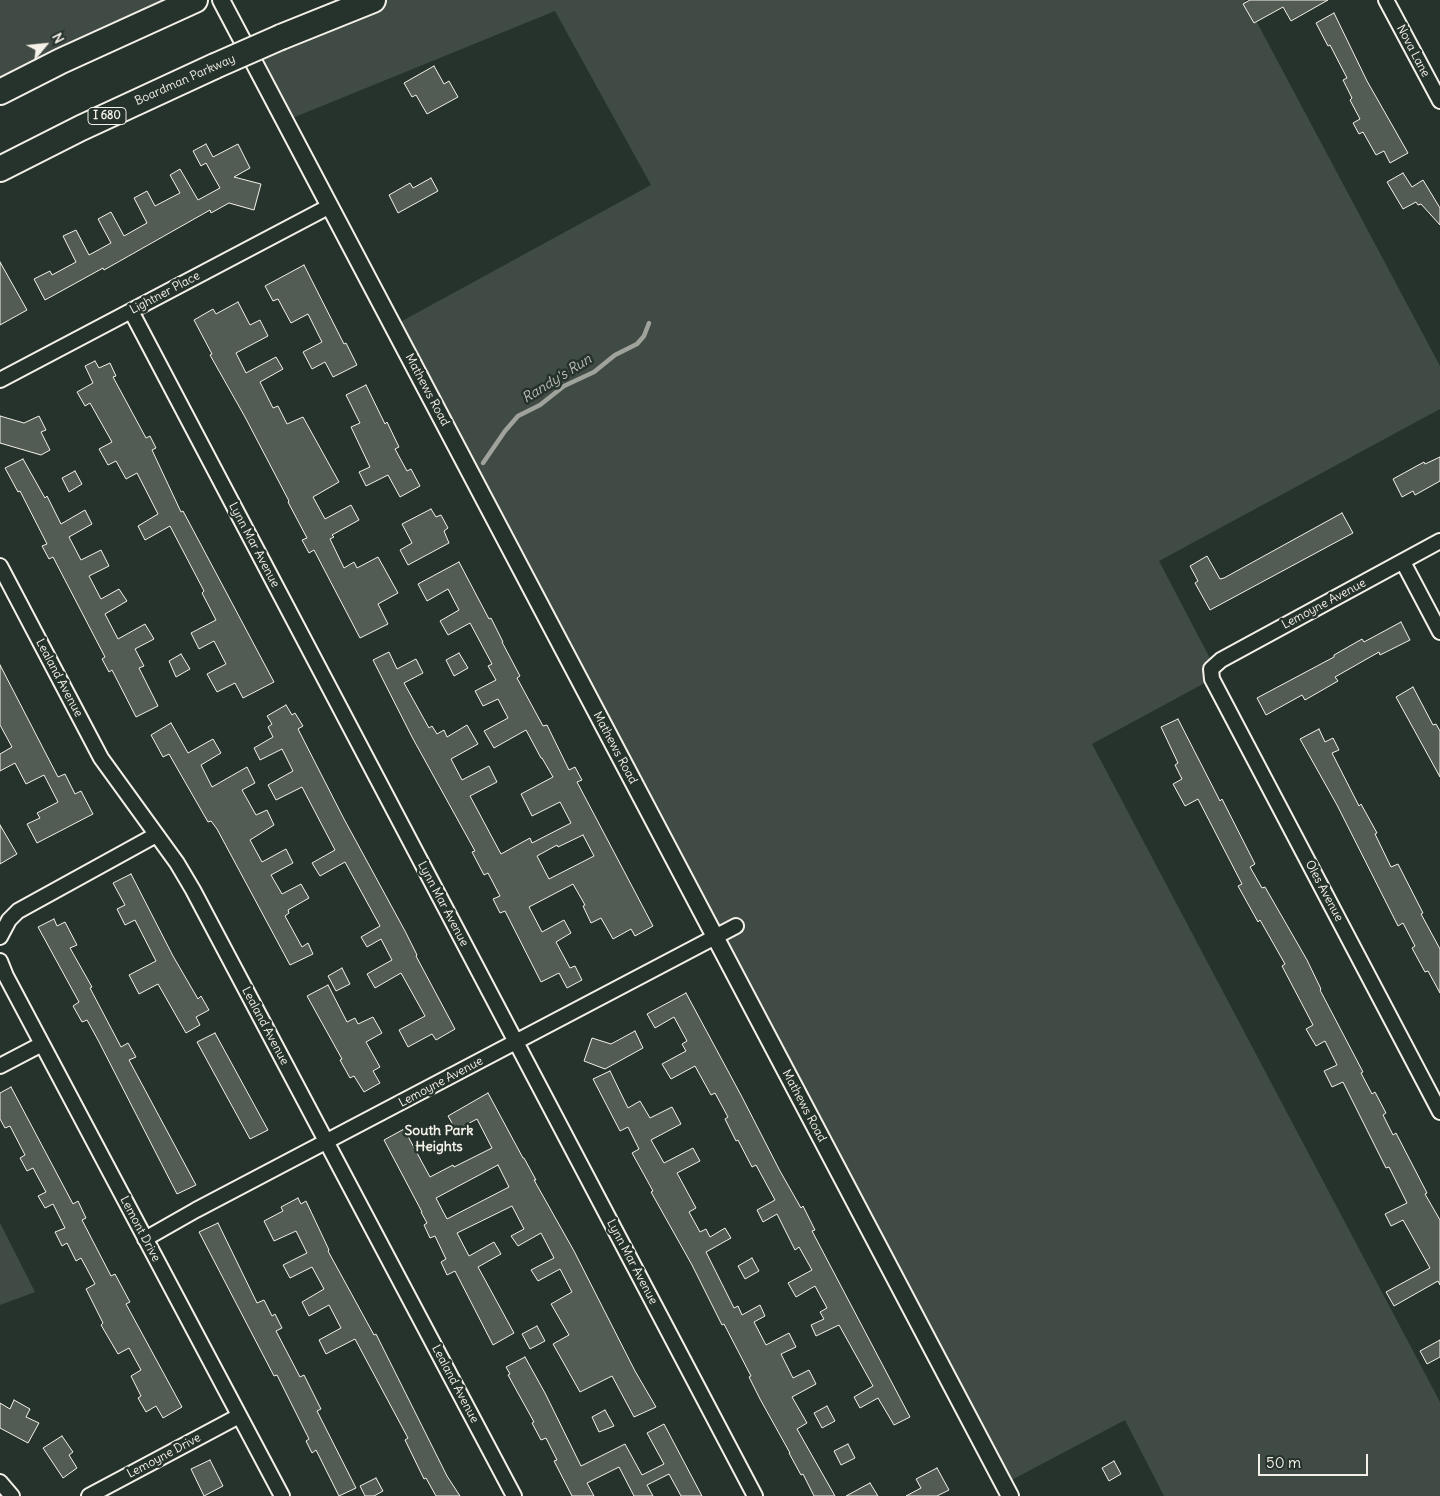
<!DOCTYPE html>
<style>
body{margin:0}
#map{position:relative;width:1440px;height:1496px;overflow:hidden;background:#26332d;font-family:Delius,sans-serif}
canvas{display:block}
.north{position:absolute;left:20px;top:20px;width:50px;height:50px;-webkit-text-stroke:4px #26332d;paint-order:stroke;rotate:62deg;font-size:14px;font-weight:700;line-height:20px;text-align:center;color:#f4f1e8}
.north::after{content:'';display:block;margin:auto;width:18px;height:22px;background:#f4f1e8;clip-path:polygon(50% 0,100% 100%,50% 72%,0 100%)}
.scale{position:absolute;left:1258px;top:1454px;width:110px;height:22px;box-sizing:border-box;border:2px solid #f4f1e8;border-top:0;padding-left:6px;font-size:15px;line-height:18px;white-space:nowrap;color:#f4f1e8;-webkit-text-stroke:4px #26332d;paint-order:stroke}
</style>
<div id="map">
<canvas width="1440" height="1496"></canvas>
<div class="north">N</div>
<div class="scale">50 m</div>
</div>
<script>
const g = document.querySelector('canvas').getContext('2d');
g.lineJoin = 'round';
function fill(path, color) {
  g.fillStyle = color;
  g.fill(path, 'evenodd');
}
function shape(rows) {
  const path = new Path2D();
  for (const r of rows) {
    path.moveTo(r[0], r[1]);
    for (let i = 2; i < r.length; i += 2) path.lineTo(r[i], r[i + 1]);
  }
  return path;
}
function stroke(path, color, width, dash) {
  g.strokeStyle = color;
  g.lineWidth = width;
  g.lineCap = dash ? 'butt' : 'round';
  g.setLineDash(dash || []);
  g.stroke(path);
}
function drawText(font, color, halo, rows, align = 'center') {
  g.font = font + ' Delius,sans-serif';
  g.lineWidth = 5;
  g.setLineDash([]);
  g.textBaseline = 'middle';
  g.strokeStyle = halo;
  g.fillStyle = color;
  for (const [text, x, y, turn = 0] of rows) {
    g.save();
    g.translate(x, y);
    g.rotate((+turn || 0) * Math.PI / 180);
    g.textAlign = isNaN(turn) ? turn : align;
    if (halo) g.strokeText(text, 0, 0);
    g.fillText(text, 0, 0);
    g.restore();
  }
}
const green = shape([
 [0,0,195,0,0,92],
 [373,0,1245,0,1440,366,1440,409,1159,561,1214,666,1212,679,1092,744,1440,1402,1440,1496,1164,1496,1125,1420,1004,1484,393,326,651,185,555,11,285,121,249,51],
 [0,1223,35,1292,0,1305]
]);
const stream = shape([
 [483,463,505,431,518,416,540,405,564,386,594,372,615,355,637,344,644,336,649,323]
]);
const building = shape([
 [1250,0,1328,0,1291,21,1283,7,1254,23,1243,4,1250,0],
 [1334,13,1367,81,1408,153,1390,163,1384,151,1376,155,1363,132,1359,134,1353,123,1360,119,1350,100,1352,98,1343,80,1347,78,1330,45,1328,46,1316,23,1334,13],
 [434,66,444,84,449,81,458,97,427,114,416,95,412,97,404,83,434,66],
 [206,144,213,157,238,144,250,168,234,177,261,184,254,210,229,203,211,213,210,210,104,270,103,268,45,300,34,279,50,271,52,275,76,262,63,236,76,230,89,255,111,243,98,219,111,212,124,236,147,223,134,198,147,191,155,206,180,193,170,175,180,169,198,200,220,188,206,163,201,166,193,151,206,144],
 [1403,173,1412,187,1423,180,1440,208,1440,225,1421,204,1418,205,1416,202,1403,209,1387,182,1403,173],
 [431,178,438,191,398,213,389,195,410,183,413,188,431,178],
 [0,262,27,310,0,325,0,262],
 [304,265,344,344,346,343,357,365,333,377,325,362,312,369,303,352,322,342,308,314,291,323,278,299,273,301,265,286,304,265],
 [238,302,250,325,260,320,268,336,236,353,246,373,276,357,283,369,260,382,273,408,278,406,287,424,303,417,339,482,313,497,325,519,351,505,359,520,332,535,334,537,330,539,344,568,354,562,357,568,378,557,398,593,378,604,388,624,360,638,314,550,309,553,302,540,307,538,288,502,289,501,245,417,210,355,212,354,194,320,213,309,216,314,238,302],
 [95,361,99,368,110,363,116,376,113,377,146,438,150,436,156,448,152,450,181,512,183,511,274,682,243,698,235,683,217,692,207,674,226,664,214,641,199,649,191,633,216,620,202,593,204,591,170,526,145,540,138,526,158,514,137,473,126,479,116,461,108,465,99,449,112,442,90,403,85,406,77,392,93,383,85,366,95,361],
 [366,385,385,424,387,422,399,447,395,449,407,471,411,469,420,486,400,497,388,475,366,486,359,472,370,467,351,427,360,423,346,395,366,385],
 [0,416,24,423,39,416,46,430,41,432,50,450,41,455,0,443,0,416],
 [1440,457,1440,481,1415,495,1413,491,1402,497,1393,479,1424,462,1425,464,1440,457],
 [23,459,45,498,47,496,61,524,85,510,92,524,69,537,81,560,101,550,109,566,89,576,101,599,119,589,127,601,105,614,118,639,145,624,154,639,135,649,144,666,139,668,158,706,136,717,112,670,109,672,102,659,105,657,53,557,49,559,42,546,47,544,20,491,18,492,5,468,23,459],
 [75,471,82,484,69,492,62,478,75,471],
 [431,509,436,517,441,515,448,528,444,531,449,543,408,565,400,550,412,543,402,524,431,509],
 [1342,513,1353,533,1210,610,1195,583,1198,581,1190,566,1207,556,1220,579,1224,578,1342,513],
 [459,562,489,619,491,618,503,642,502,642,520,676,517,678,543,726,547,725,569,770,575,767,582,780,577,782,653,926,635,936,631,929,613,939,601,918,591,923,583,906,585,905,573,884,529,907,542,932,564,920,571,933,556,942,570,968,575,966,582,980,567,988,559,973,541,982,505,911,500,913,493,899,500,896,488,873,484,875,472,852,475,851,412,737,373,660,389,652,397,669,416,659,423,673,404,683,429,728,432,726,437,734,444,730,447,737,467,725,478,744,451,759,462,780,489,766,497,782,470,796,501,854,530,838,532,843,571,823,560,802,532,816,521,794,553,777,542,758,541,758,526,730,494,748,484,731,508,718,498,699,483,706,475,691,496,680,488,666,492,664,470,623,448,635,440,621,459,610,448,589,427,601,418,584,459,562],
 [583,835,594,856,549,879,537,856,557,845,558,847,583,835],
 [1401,622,1410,640,1380,655,1379,652,1335,677,1338,681,1305,700,1302,695,1266,715,1257,698,1334,657,1334,655,1362,639,1364,642,1401,622],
 [459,653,468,668,454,676,446,660,459,653],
 [181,654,190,669,176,677,169,661,181,654],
 [0,665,58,777,65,774,75,794,81,791,93,814,37,843,27,824,40,818,37,813,58,802,44,775,26,784,15,763,0,771,0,754,12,747,0,725,0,665],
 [1413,687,1433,725,1436,724,1440,731,1440,777,1396,697,1413,687],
 [286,705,292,715,295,713,303,726,298,729,344,819,405,931,417,955,416,956,455,1029,436,1040,432,1034,408,1047,399,1030,425,1016,401,973,375,988,367,974,392,960,381,939,367,947,361,937,380,926,345,862,320,876,312,863,335,850,302,787,276,800,268,785,293,771,282,749,260,760,254,748,273,737,268,727,272,724,267,716,286,705],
 [1178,719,1220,801,1222,799,1255,864,1250,867,1262,888,1265,887,1307,960,1321,989,1320,990,1363,1072,1361,1073,1372,1094,1375,1092,1386,1113,1383,1115,1393,1135,1396,1133,1427,1193,1425,1194,1440,1220,1440,1285,1438,1281,1394,1306,1386,1292,1430,1268,1403,1220,1391,1226,1385,1214,1407,1203,1389,1167,1386,1168,1343,1082,1332,1087,1324,1071,1337,1065,1325,1041,1316,1046,1306,1029,1313,1025,1282,966,1285,964,1260,920,1258,922,1238,886,1242,884,1198,799,1185,806,1173,784,1182,779,1175,765,1178,763,1161,727,1178,719],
 [171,723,188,753,213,739,221,753,201,765,212,787,247,767,255,783,242,790,256,815,267,810,274,825,250,840,262,862,286,849,293,863,271,875,282,894,301,884,309,898,288,910,289,913,285,916,302,947,308,943,313,954,290,965,217,829,211,821,208,822,169,754,163,757,151,735,171,723],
 [1319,729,1325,742,1333,738,1339,750,1332,753,1359,806,1361,804,1377,833,1375,834,1391,867,1398,864,1423,913,1421,914,1440,949,1440,993,1428,971,1425,972,1412,948,1415,946,1403,923,1398,926,1337,805,1300,739,1319,729],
 [0,825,17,854,0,864,0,825],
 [131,874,173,956,198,999,201,996,209,1010,196,1017,200,1025,186,1033,158,984,139,994,129,975,156,961,135,920,125,925,117,909,125,905,113,883,131,874],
 [54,919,57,926,65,922,77,945,70,948,92,987,90,988,121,1047,128,1043,136,1057,129,1060,196,1185,177,1194,98,1040,87,1020,82,1022,73,1006,79,1002,38,927,54,919],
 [342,968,350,984,336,991,328,976,342,968],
 [328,985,347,1022,355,1018,358,1024,373,1017,382,1033,366,1042,380,1067,373,1071,380,1083,364,1092,354,1076,350,1078,340,1060,342,1059,307,996,328,985],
 [686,993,742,1097,780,1171,801,1208,803,1206,815,1230,812,1231,910,1417,894,1425,878,1398,860,1408,854,1397,873,1386,839,1325,816,1336,811,1325,824,1319,820,1312,827,1308,815,1286,796,1297,788,1283,812,1270,799,1247,795,1250,777,1214,763,1222,757,1210,775,1200,756,1165,752,1167,738,1140,736,1141,725,1119,728,1117,715,1093,711,1095,695,1066,671,1079,662,1064,686,1051,682,1044,687,1041,674,1017,655,1028,647,1014,686,993],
 [635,1031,643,1048,605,1069,584,1061,592,1038,611,1044,635,1031],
 [215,1033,268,1130,250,1139,197,1042,215,1033],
 [610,1071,628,1108,640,1101,650,1118,672,1107,681,1124,651,1140,664,1163,693,1148,700,1161,677,1173,696,1208,689,1212,700,1232,706,1229,710,1237,725,1228,731,1238,706,1252,734,1308,738,1306,742,1315,760,1305,765,1316,754,1322,766,1345,789,1333,796,1347,781,1354,793,1378,809,1370,816,1384,792,1397,807,1423,797,1429,835,1496,814,1496,803,1474,801,1475,789,1453,790,1453,760,1399,749,1377,751,1376,724,1324,722,1325,692,1265,651,1192,653,1191,632,1153,639,1149,628,1127,620,1131,593,1079,610,1071],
 [11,1087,73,1204,78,1201,86,1218,82,1220,111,1276,115,1274,130,1302,126,1304,182,1407,163,1418,156,1406,146,1412,138,1398,141,1396,131,1376,141,1370,129,1348,118,1354,101,1325,103,1323,86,1289,95,1284,81,1258,76,1261,67,1243,62,1246,55,1232,65,1228,53,1204,45,1208,38,1196,46,1192,33,1168,27,1171,20,1158,25,1155,10,1126,5,1128,0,1119,0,1093,11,1087],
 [488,1093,523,1158,524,1158,536,1180,534,1180,574,1251,635,1371,656,1407,634,1417,612,1376,580,1392,553,1344,569,1335,551,1304,572,1292,560,1269,538,1281,531,1270,554,1258,541,1233,518,1246,511,1236,524,1229,512,1206,457,1233,469,1256,494,1242,501,1254,478,1267,514,1333,493,1345,455,1271,447,1275,441,1262,446,1259,435,1236,430,1238,424,1225,427,1223,421,1212,422,1212,384,1140,404,1129,430,1177,453,1165,454,1167,492,1148,477,1119,456,1130,448,1116,488,1093],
 [498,1165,509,1187,447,1219,436,1198,498,1165],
 [298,1198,301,1204,306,1201,329,1250,328,1251,374,1335,376,1334,447,1476,460,1496,436,1496,426,1478,424,1479,405,1440,408,1438,355,1339,326,1354,319,1340,341,1328,329,1305,309,1316,302,1302,324,1289,312,1267,290,1278,283,1265,307,1253,296,1231,274,1241,264,1221,283,1211,281,1207,298,1198],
 [218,1223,257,1303,264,1300,272,1316,275,1314,282,1328,276,1331,300,1377,304,1375,321,1409,317,1411,356,1488,339,1496,316,1450,312,1453,306,1441,309,1439,277,1375,274,1376,199,1232,218,1223],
 [752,1258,759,1271,745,1279,738,1266,752,1258],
 [537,1326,545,1341,530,1349,522,1334,537,1326],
 [1440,1340,1440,1357,1427,1364,1420,1351,1440,1340],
 [525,1357,545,1393,581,1466,625,1444,642,1475,664,1464,647,1433,664,1424,702,1496,681,1496,669,1474,647,1485,653,1496,634,1496,619,1467,587,1483,594,1496,572,1496,554,1461,557,1460,546,1438,541,1440,532,1423,534,1422,508,1375,510,1374,506,1367,525,1357],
 [14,1400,30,1409,26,1417,39,1423,28,1443,0,1428,0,1403,10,1409,14,1400],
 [827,1406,835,1421,822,1428,814,1413,827,1406],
 [605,1410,614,1426,599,1432,592,1417,605,1410],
 [62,1436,73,1452,69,1455,77,1468,63,1478,43,1448,62,1436],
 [848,1444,855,1458,841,1465,834,1451,848,1444],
 [210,1460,223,1486,204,1496,191,1469,210,1460],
 [1114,1461,1121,1474,1109,1481,1102,1468,1114,1461],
 [937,1468,949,1490,937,1496,906,1496,921,1488,916,1479,937,1468],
 [376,1478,383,1491,374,1496,365,1496,360,1486,376,1478],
 [870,1483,878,1496,846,1496,870,1483]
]);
const minor = shape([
 [1386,0,1440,101],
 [131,311,755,1496],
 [0,380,330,206],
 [1440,541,1221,660,1211,669,1212,679,1440,1112],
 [1403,562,1440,632],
 [0,566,101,758,177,863,193,890,514,1496],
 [0,937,9,920,18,911,156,835],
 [0,961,6,976,282,1496],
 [0,1066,42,1044],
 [145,1239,196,1210,736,926],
 [0,1482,12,1496],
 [89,1496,239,1416]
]);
const tertiary = shape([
 [221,0,1010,1496]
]);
const motorway = shape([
 [281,37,373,0],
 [0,92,61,61,195,0],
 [0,169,81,128,215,66]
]);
const motorwayBridge = shape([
 [215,66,281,37]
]);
const shields = [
 [107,116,38]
];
const shieldNames = [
 ["I 680",107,116]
];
const streetNames = [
 ["Nova Lane",1413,51,62],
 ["Boardman Parkway",185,80,-24],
 ["Lightner Place",165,293,-28],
 ["Mathews Road",427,390,62],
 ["Lynn Mar Avenue",254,545,62],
 ["Lemoyne Avenue",1324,604,-28],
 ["Lealand Avenue",59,678,62],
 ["Mathews Road",615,748,62],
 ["Oles Avenue",1324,891,62],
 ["Lynn Mar Avenue",443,904,62],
 ["Lealand Avenue",265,1026,62],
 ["Lemoyne Avenue",441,1082,-28],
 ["Mathews Road",804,1106,62],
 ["Lemont Drive",140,1229,62],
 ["Lynn Mar Avenue",632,1262,62],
 ["Lealand Avenue",455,1384,62],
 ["Lemoyne Drive",164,1456,-28]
];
const waterNames = [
 ["Randy's Run",557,379,-32]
];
const neighbourhoodNames = [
 ["South Park",439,1131],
 ["Heights",439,1147]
];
fill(green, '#414b45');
stroke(stream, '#9fa39b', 4.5);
fill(building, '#525c55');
stroke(building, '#f4f1e8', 1);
stroke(minor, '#f4f1e8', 18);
stroke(tertiary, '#f4f1e8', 20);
stroke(motorway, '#f4f1e8', 28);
stroke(minor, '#26332d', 14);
stroke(tertiary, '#26332d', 16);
stroke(motorway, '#26332d', 24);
stroke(motorwayBridge, '#f4f1e8', 28, []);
stroke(motorwayBridge, '#26332d', 24);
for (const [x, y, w] of shields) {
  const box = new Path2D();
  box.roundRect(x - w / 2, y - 8.5, w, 17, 4);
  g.fillStyle = '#26332d';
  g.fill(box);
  stroke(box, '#f4f1e8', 1);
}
drawText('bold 11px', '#f4f1e8', null, shieldNames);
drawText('12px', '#f4f1e8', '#26332d', streetNames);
drawText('italic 14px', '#bcbdb5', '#26332d', waterNames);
drawText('bold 14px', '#f4f1e8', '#26332d', neighbourhoodNames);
</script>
